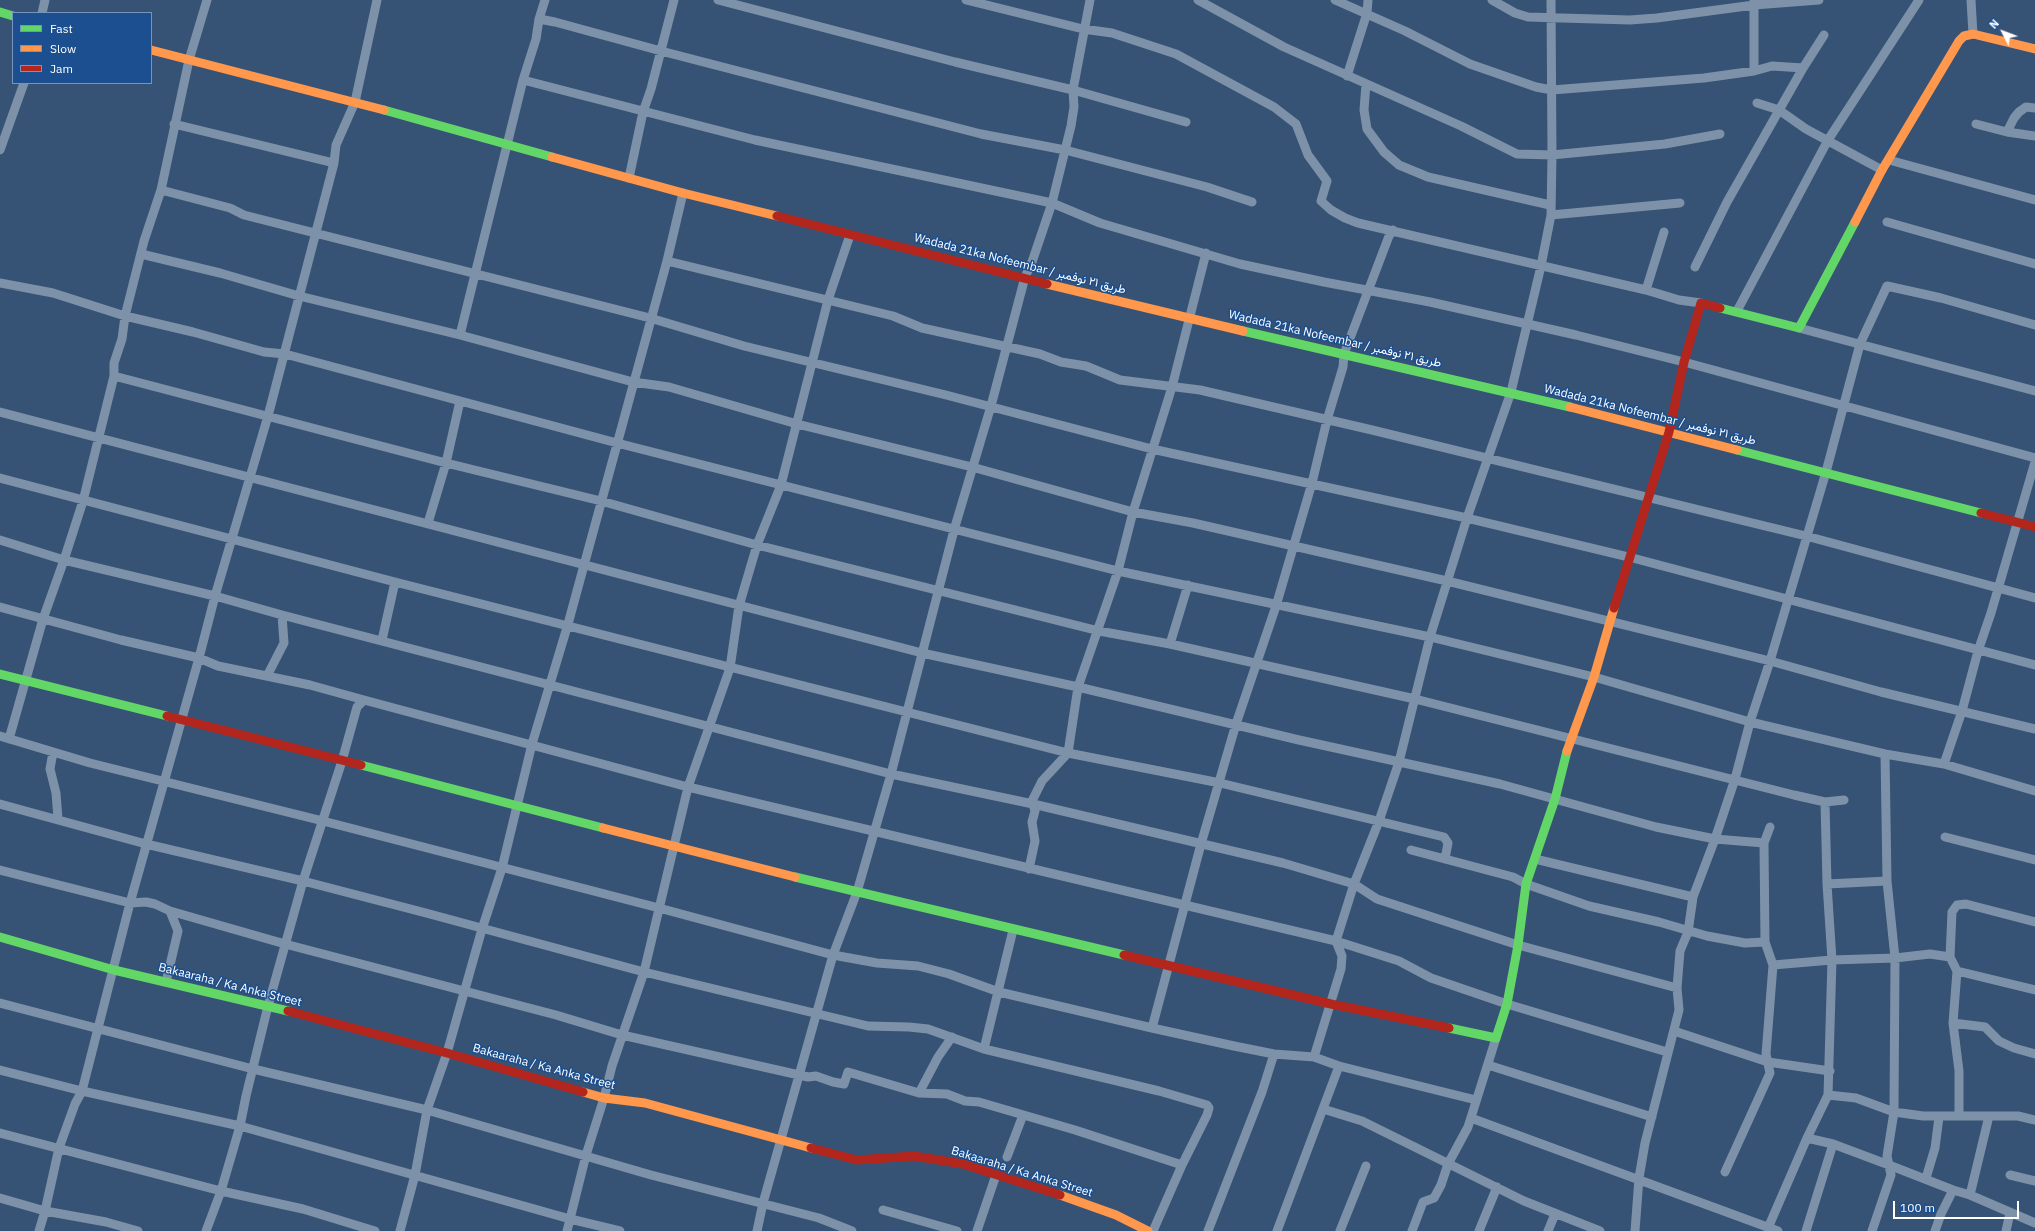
<!DOCTYPE html>
<meta charset="utf-8">
<style>
body{margin:0}
#map{position:relative;width:2035px;height:1231px;overflow:hidden;background:#365274;font-family:"IBM Plex Sans",sans-serif}
canvas{display:block}
.legend{position:absolute;left:12px;top:12px;width:140px;height:72px;box-sizing:border-box;background:#1b4f8f;border:1px solid #7695bc;margin:0;padding:5px 7px;list-style:none;font-size:12px;color:#fff}
.legend li{display:flex;align-items:center;gap:8px;height:20px}
.legend b{width:20px;border:1px solid #7695bc}
.north{position:absolute;left:1983px;top:12px;width:40px;height:40px;-webkit-text-stroke:3px #1b4f8f;paint-order:stroke;rotate:312deg;font-size:11px;font-weight:700;line-height:16px;text-align:center;color:#fff}
.north::after{content:'';display:block;margin:auto;width:14px;height:18px;background:#fff;clip-path:polygon(50% 0,100% 100%,50% 72%,0 100%)}
.scale{position:absolute;left:1893px;top:1201px;width:126px;height:18px;box-sizing:border-box;border:2px solid #fff;border-top:0;padding-left:5px;font-size:12px;line-height:14px;white-space:nowrap;color:#fff;-webkit-text-stroke:3px #1b4f8f;paint-order:stroke}
</style>
<div id="map">
<canvas width="2035" height="1231"></canvas>
<ul class="legend">
<li><b style="height:5px;background:#63d668"></b>Fast</li>
<li><b style="height:5px;background:#ff974d"></b>Slow</li>
<li><b style="height:5px;background:#b3261e"></b>Jam</li>
</ul>
<div class="north">N</div>
<div class="scale">100 m</div>
</div>
<script>
const g = document.querySelector('canvas').getContext('2d');
g.lineJoin = 'round';
function shape(rows) {
  const path = new Path2D();
  for (const r of rows) {
    path.moveTo(r[0], r[1]);
    for (let i = 2; i < r.length; i += 2) path.lineTo(r[i], r[i + 1]);
  }
  return path;
}
function stroke(path, color, width, dash) {
  g.strokeStyle = color;
  g.lineWidth = width;
  g.lineCap = dash ? 'butt' : 'round';
  g.setLineDash(dash || []);
  g.stroke(path);
}
function drawText(font, color, halo, rows, align = 'center') {
  g.font = font + ' "IBM Plex Sans",Vazirmatn,sans-serif';
  g.lineWidth = 3;
  g.setLineDash([]);
  g.textBaseline = 'middle';
  g.strokeStyle = halo;
  g.fillStyle = color;
  for (const [text, x, y, turn = 0] of rows) {
    g.save();
    g.translate(x, y);
    g.rotate((+turn || 0) * Math.PI / 180);
    g.textAlign = isNaN(turn) ? turn : align;
    if (halo) g.strokeText(text, 0, 0);
    g.fillText(text, 0, 0);
    g.restore();
  }
}
const street = shape([
 [718,0,955,62,1073,90,1186,122],
 [966,0,1083,29,1112,33,1176,54,1274,107,1296,124,1308,155,1327,181,1321,201,1331,210,1345,218,1358,223,1646,290,1679,300,1701,303],
 [1198,0,1284,47,1461,126,1517,154,1552,155,1665,144,1720,134],
 [1335,0,1405,31,1470,64,1536,87,1552,90,1704,78,1754,71,1772,66,1803,68],
 [1492,0,1515,13,1528,17,1630,20,1657,18,1754,5,1819,0],
 [1971,0,1973,34],
 [42,13,45,0],
 [539,19,555,22,661,51,981,134,1065,150,1207,187,1252,202],
 [1754,71,1754,0],
 [1347,76,1367,13,1368,0],
 [523,80,755,140,1052,203,1071,126,1074,107,1073,90,1090,0],
 [1366,84,1364,110,1367,129,1384,152,1399,165,1428,177,1550,205],
 [1757,103,1779,110,1806,129,1882,170],
 [174,124,334,163],
 [1976,124,2007,132,2035,136],
 [2007,132,2014,118,2019,112,2026,107,2035,108],
 [0,150,24,83],
 [1889,160,2035,200],
 [629,178,643,112,651,89,674,0],
 [161,190,230,208,244,215,650,318,744,346,946,395,1152,449,1467,518,1511,392,1541,266,1551,215,1552,155,1551,0],
 [1551,215,1680,203],
 [1887,222,2035,264],
 [141,254,220,273,299,296,460,335,633,382,669,387,797,424,972,467,1133,512,1193,523,1447,581,1770,661,1881,692,2035,729],
 [667,261,893,316,922,328,1040,354,1061,362,1086,366,1120,380,1200,390,1372,430,1806,536,2035,598],
 [1695,267,1727,202,1803,68,1824,35],
 [0,283,53,293,125,316,193,332,264,352,285,354,617,443,1118,571,1430,637,1594,677,1750,722,1885,754,1944,764,2035,791],
 [1646,290,1664,232],
 [1737,311,1828,140,1919,0],
 [1799,328,2035,391],
 [460,335,507,145,523,80,536,39,539,19,545,0],
 [114,376,446,463,601,501,757,545,1099,631,1170,644,1415,699,1794,795,1825,802,1844,800],
 [0,412,922,653,1078,687,1299,740,1500,784,1656,827,1715,839,1764,843],
 [0,478,395,582,1068,753,1220,783,1444,837,1448,843,1445,859],
 [428,523,446,463,460,401],
 [0,540,64,560,215,596,282,615,891,774,1033,804,1283,863,1354,884,1379,821,1399,762,1430,637,1467,518,1629,557,2035,665],
 [0,607,121,640,199,658,218,666,310,685,364,700],
 [382,640,395,582],
 [1170,644,1188,585],
 [267,676,284,643,282,615],
 [0,736,90,763,323,821,659,908,833,955,877,963,918,966,949,974,999,992,1152,1028,1234,1046,1274,1054,1314,1057,1339,1066,1476,1100],
 [9,739,43,619,64,560,83,501,114,376,114,363,122,339,125,316,144,241,161,190,189,60,207,0],
 [53,752,50,769,56,793,58,819],
 [1944,764,1962,711,1978,651,1991,613,2035,462],
 [0,804,146,844,303,881,426,913,644,972,868,1026,909,1027,928,1029,984,1049,1159,1091,1207,1105,1209,1108,1207,1115,1182,1165,1153,1231],
 [1945,837,2035,860],
 [1411,850,1513,877,1526,884,1589,906,1659,922,1707,936,1745,943,1765,942],
 [1535,859,1693,897],
 [1029,869,1035,841,1032,822,1035,811,1032,801,1042,781,1068,753,1078,687,1118,571,1133,512,1172,387,1206,253],
 [0,870,130,903,146,902,155,904,170,911,285,944,556,1015,622,1035,808,1077,816,1076,833,1082,844,1084,848,1072,919,1093,947,1094,965,1101,979,1102,1075,1130,1182,1165],
 [1827,884,1887,881],
 [1336,941,1399,961,1431,978,1507,1004,1667,1052],
 [1773,965,1832,960,1895,958,1930,954,1950,957],
 [1957,971,2035,990],
 [166,982,178,931,170,911],
 [0,1003,253,1069,427,1110,651,1175,819,1218,852,1231],
 [1953,1023,1985,1027,1999,1041,2014,1048,2035,1054],
 [1152,1028,1201,844,1236,724,1276,606,1312,483,1327,420,1343,367,1344,354,1389,236,1393,230],
 [1674,1031,1768,1062,1830,1071],
 [984,1049,1013,930],
 [1314,1057,1341,969,1342,956,1336,941],
 [1488,1065,1652,1117],
 [0,1070,82,1091,240,1126,570,1219,620,1231],
 [919,1093,938,1057,952,1037],
 [1828,1095,1856,1098,1894,1112,1923,1116,2018,1116,2035,1120],
 [1323,1109,1362,1121,1524,1201,1600,1231],
 [1959,1115,1959,1071,1953,1023,1957,971,1950,957,1952,912,1957,905,1966,904,2035,922],
 [1471,1118,1778,1231],
 [0,1133,221,1191,303,1209,375,1231],
 [1807,1138,1833,1144,1889,1165,1953,1190,1970,1195,2035,1223],
 [1007,1157,1023,1115],
 [1725,1172,1770,1073,1766,1054,1773,965,1765,942,1764,843,1770,827],
 [2010,1175,2035,1181],
 [1926,1178,1935,1148,1939,1117],
 [1970,1195,1989,1116],
 [0,1198,45,1211,106,1222,138,1231],
 [883,1210,957,1231],
 [1768,1228,1807,1138,1828,1095,1832,960,1827,884,1825,802],
 [39,1231,45,1211,59,1148,75,1104,82,1091,130,903,199,658,215,596,268,416,334,163,336,145,355,102,377,0],
 [206,1231,221,1191,240,1126,246,1096,268,1006,303,881,342,761,357,707,364,700,688,787,1336,941,1354,884,1377,899,1518,945,1677,988],
 [400,1231,415,1175,427,1110,447,1053,482,929,502,868,532,744,568,624,667,261,683,193],
 [567,1231,586,1155,604,1098,612,1066,644,972,688,787,730,668,739,606,757,545,781,485,828,300,850,235],
 [757,1231,763,1203,833,955,857,892,891,774,954,530,991,406,1025,277,1032,262,1052,203,1100,223,1240,264,1324,282,1430,302,1576,335,1684,362,2035,458],
 [977,1231,996,1175],
 [1208,1231,1262,1092,1274,1054],
 [1277,1231,1339,1066],
 [1340,1231,1366,1166],
 [1412,1231,1423,1202,1434,1198,1441,1185,1448,1164,1468,1127,1496,1038],
 [1479,1231,1497,1187],
 [1548,1231,1555,1214],
 [1635,1231,1639,1178,1645,1143,1679,1010,1677,988,1680,951,1688,932,1693,897,1715,839,1735,779,1750,722,1770,661,1826,472,1860,344,1887,286,1941,298,2035,325],
 [1806,1231,1833,1144],
 [1872,1231,1891,1175,1887,1156,1894,1112,1895,958,1887,881,1885,754],
 [1935,1231,1941,1214,1953,1190],
 [2006,1231,2010,1213]
]);
const fast = shape([
 [0,12,13,16],
 [384,110,552,157],
 [1720,308,1799,328,1855,222],
 [1243,331,1570,407],
 [1737,450,1981,513],
 [0,674,167,716],
 [361,765,603,828],
 [795,877,1124,955],
 [0,937,114,970,288,1011],
 [1449,1028,1496,1038,1507,1004,1518,945,1526,884,1555,799,1567,751]
]);
const slow = shape([
 [151,50,384,110],
 [552,157,683,193,777,216],
 [1855,222,1882,170,1959,41,1964,36,1973,34,2035,49],
 [1047,284,1243,331],
 [1570,407,1737,450],
 [1567,751,1594,677,1614,608],
 [603,828,795,877],
 [583,1092,604,1098,645,1103,811,1148],
 [1060,1195,1116,1215,1148,1231]
]);
const jam = shape([
 [777,216,1047,284],
 [1981,513,2035,527],
 [1614,608,1669,432,1684,362,1701,303,1720,308],
 [167,716,361,765],
 [1124,955,1331,1004,1449,1028],
 [288,1011,447,1053,583,1092],
 [811,1148,857,1160,914,1156,963,1164,1060,1195]
]);
const streetNames = [
 ["Wadada 21ka Nofeembar / طريق ٢١ نوفمبر",1020,264,14],
 ["Wadada 21ka Nofeembar / طريق ٢١ نوفمبر",1335,339,13],
 ["Wadada 21ka Nofeembar / طريق ٢١ نوفمبر",1650,415,14],
 ["Bakaaraha / Ka Anka Street",230,985,14],
 ["Bakaaraha / Ka Anka Street",544,1067,15],
 ["Bakaaraha / Ka Anka Street",1022,1172,17]
];
stroke(street, '#7d92a8', 9);
stroke(fast, '#63d668', 9);
stroke(slow, '#ff974d', 9);
stroke(jam, '#b3261e', 9);
drawText('12px', '#fff', '#1b4f8f', streetNames);
</script>
